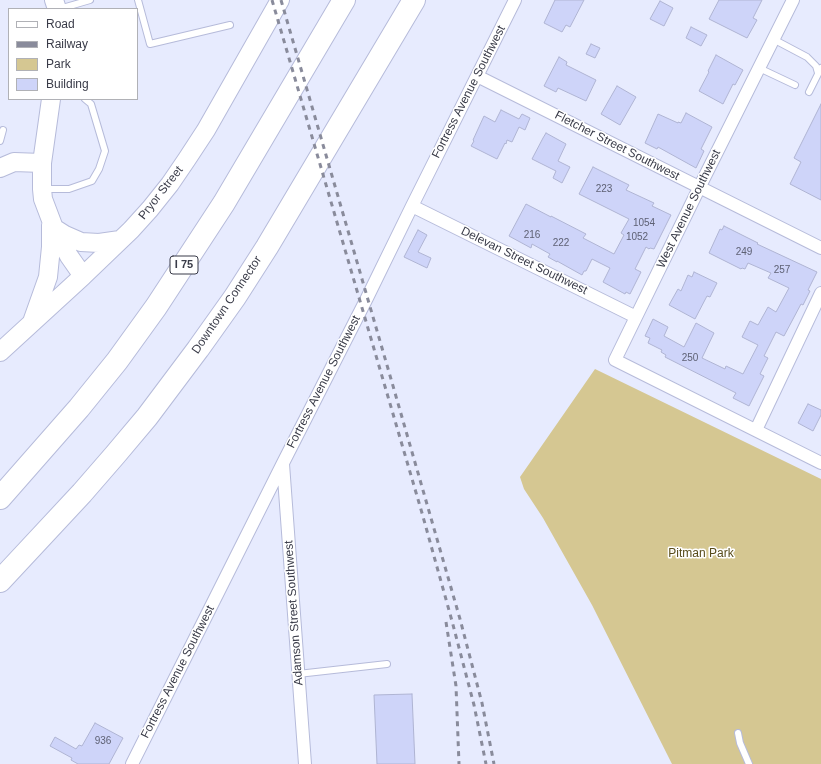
<!DOCTYPE html>
<style>
body{margin:0}
#map{position:relative;width:821px;height:764px;overflow:hidden;background:#e7ebfe;font-family:Arial,sans-serif}
canvas{display:block}
.legend{position:absolute;left:8px;top:8px;width:130px;height:92px;box-sizing:border-box;background:#fff;border:1px solid #b0b1b6;margin:0;padding:5px 7px;list-style:none;font-size:12px;color:#393b48}
.legend li{display:flex;align-items:center;gap:8px;height:20px}
.legend b{width:20px;border:1px solid #b0b1b6}
</style>
<div id="map">
<canvas width="821" height="764"></canvas>
<ul class="legend">
<li><b style="height:5px;background:#fff"></b>Road</li>
<li><b style="height:5px;background:#898b9b"></b>Railway</li>
<li><b style="height:11px;background:#d5c792"></b>Park</li>
<li><b style="height:11px;background:#ced4f9"></b>Building</li>
</ul>
</div>
<script>
const g = document.querySelector('canvas').getContext('2d');
g.lineJoin = 'round';
function fill(path, color) {
  g.fillStyle = color;
  g.fill(path, 'evenodd');
}
function shape(rows) {
  const path = new Path2D();
  for (const r of rows) {
    path.moveTo(r[0], r[1]);
    for (let i = 2; i < r.length; i += 2) path.lineTo(r[i], r[i + 1]);
  }
  return path;
}
function stroke(path, color, width, dash) {
  g.strokeStyle = color;
  g.lineWidth = width;
  g.lineCap = dash ? 'butt' : 'round';
  g.setLineDash(dash || []);
  g.stroke(path);
}
function drawText(font, color, halo, rows, align = 'center') {
  g.font = font + ' Arial,sans-serif';
  g.lineWidth = 3;
  g.setLineDash([]);
  g.textBaseline = 'middle';
  g.strokeStyle = halo;
  g.fillStyle = color;
  for (const [text, x, y, turn = 0] of rows) {
    g.save();
    g.translate(x, y);
    g.rotate((+turn || 0) * Math.PI / 180);
    g.textAlign = isNaN(turn) ? turn : align;
    if (halo) g.strokeText(text, 0, 0);
    g.fillText(text, 0, 0);
    g.restore();
  }
}
const green = shape([
 [595,369,821,479,821,764,672,764,592,605,543,518,524,489,520,477]
]);
const building = shape([
 [555,0,584,0,570,27,566,25,562,32,544,23,555,0],
 [719,0,762,0,753,18,757,20,747,38,709,19,719,0],
 [660,1,673,8,664,26,650,19,660,1],
 [691,27,707,35,701,46,686,38,691,27],
 [591,44,600,48,595,58,586,54,591,44],
 [716,55,743,70,735,85,733,84,723,104,699,91,709,72,708,71,716,55],
 [559,57,567,62,566,65,596,80,586,101,558,88,556,92,544,86,559,57],
 [617,86,636,97,620,125,601,114,617,86],
 [821,104,821,200,790,184,801,162,794,158,821,104],
 [501,110,519,119,522,114,530,118,525,130,519,127,512,142,507,140,506,144,505,143,497,159,471,146,474,141,473,140,484,116,495,122,501,110],
 [686,113,712,127,701,149,704,151,696,168,658,147,657,149,645,143,658,114,678,123,678,122,681,123,686,113],
 [546,133,566,144,558,161,570,167,562,183,553,178,556,171,532,159,543,138,546,133],
 [593,167,629,185,626,190,654,203,652,206,671,215,654,249,650,248,649,249,646,247,635,269,641,272,630,294,626,292,625,294,603,282,610,268,592,259,586,271,584,271,582,275,557,261,557,262,548,257,550,254,532,244,531,248,509,236,526,204,551,217,551,216,586,234,583,238,614,254,624,235,621,233,629,219,579,194,593,167],
 [724,226,758,243,757,244,817,272,808,290,810,291,803,305,801,304,784,336,776,332,764,356,768,358,760,374,764,376,749,406,733,398,736,393,665,357,666,355,661,352,662,350,648,343,650,338,645,336,653,319,668,327,664,336,684,347,696,323,714,333,702,358,725,369,726,366,743,374,758,345,742,337,750,321,758,325,768,307,776,312,789,288,768,278,771,273,748,263,745,269,742,268,741,269,709,253,720,229,722,230,724,226],
 [418,230,427,235,418,252,431,258,427,268,404,257,418,230],
 [694,272,717,283,710,297,707,296,695,319,669,305,678,289,681,291,688,275,692,277,694,272],
 [808,404,821,410,821,415,813,431,798,423,808,404],
 [412,694,415,764,377,764,374,695,412,694],
 [95,723,123,738,109,764,78,764,71,760,72,758,50,746,55,737,76,749,79,745,82,746,95,723]
]);
const lane = shape([
 [138,0,150,44,230,25],
 [59,9,90,0],
 [773,39,807,57,816,66,818,73],
 [759,68,795,85],
 [809,92,821,68],
 [0,141,3,130],
 [44,189,69,189,92,181,99,169,105,151,91,104,85,99],
 [298,674,387,664],
 [738,733,740,743,749,764]
]);
const street = shape([
 [793,0,705,176,615,360,821,463],
 [477,76,821,248],
 [412,206,636,317],
 [756,430,821,293],
 [283,464,305,764],
 [132,764,283,463,367,298,412,206,515,0]
]);
const secondary = shape([
 [54,0,57,9],
 [51,99,42,163,42,189,43,199,54,228,69,256,83,276],
 [0,168,14,162,42,163],
 [54,228,65,235,81,242,99,243,120,240],
 [32,322,48,277,51,247,51,225],
 [0,352,83,276,131,230,150,209,170,184,187,159,206,130,280,0]
]);
const highway = shape([
 [0,498,79,408,117,361,156,307,224,203,344,0],
 [0,581,82,493,115,455,147,417,198,349,235,297,267,247,414,0]
]);
const rail = shape([
 [272,0,422,513,452,621,474,705,486,764],
 [281,0,391,379,460,619,482,703,494,764],
 [446,622,456,686,459,764]
]);
const numberNames = [
 ["223",604,189],
 ["1054",644,223],
 ["216",532,235],
 ["1052",637,237],
 ["222",561,243],
 ["249",744,252],
 ["257",782,270],
 ["250",690,358],
 ["936",103,741]
];
const shields = [
 [184,265,28]
];
const shieldNames = [
 ["I 75",184,265]
];
const streetNames = [
 ["Fortress Avenue Southwest",469,92,-63],
 ["Fletcher Street Southwest",617,146,27],
 ["Pryor Street",161,193,-52],
 ["West Avenue Southwest",689,209,-64],
 ["Delevan Street Southwest",524,261,26],
 ["Downtown Connector",227,305,-56],
 ["Fortress Avenue Southwest",324,382,-63],
 ["Adamson Street Southwest",294,613,-94],
 ["Fortress Avenue Southwest",178,672,-63]
];
const parkNames = [
 ["Pitman Park",701,554]
];
fill(green, '#d5c792');
fill(building, '#ced4f9');
stroke(building, '#afb4d3', 1);
stroke(lane, '#b6bbda', 8);
stroke(street, '#b6bbda', 14);
stroke(secondary, '#b6bbda', 20);
stroke(highway, '#b6bbda', 24);
stroke(lane, '#fff', 6);
stroke(street, '#fff', 12);
stroke(secondary, '#fff', 18);
stroke(highway, '#fff', 22);
stroke(rail, '#898b9b', 3, [5, 5]);
drawText('10px', '#5e6174', null, numberNames);
for (const [x, y, w] of shields) {
  const box = new Path2D();
  box.roundRect(x - w / 2, y - 9, w, 18, 3);
  g.fillStyle = '#fff';
  g.fill(box);
  stroke(box, '#393b48', 1);
}
drawText('bold 11px', '#393b48', null, shieldNames);
drawText('12px', '#393b48', '#fff', streetNames);
drawText('12px', '#584c1b', '#fff', parkNames);
</script>
